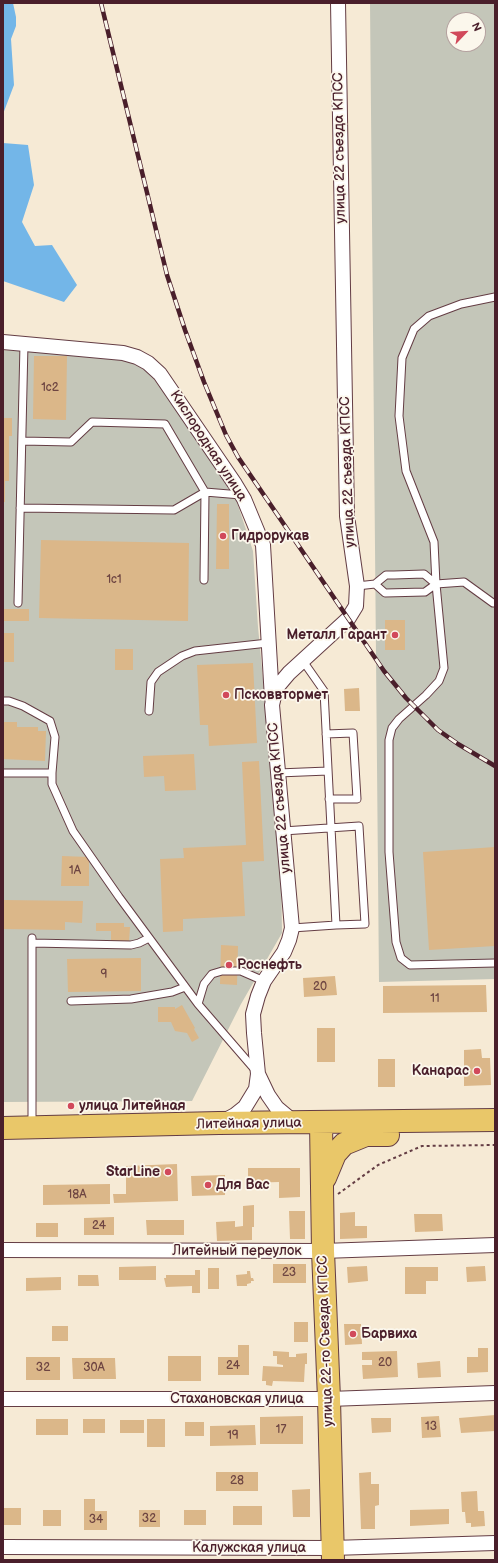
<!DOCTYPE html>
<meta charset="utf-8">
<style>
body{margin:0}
#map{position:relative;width:498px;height:1563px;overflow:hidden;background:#f6ead5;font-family:"Balsamiq Sans",sans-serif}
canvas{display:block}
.frame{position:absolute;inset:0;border:4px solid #4a1f2b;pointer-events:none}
.north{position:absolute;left:446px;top:12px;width:40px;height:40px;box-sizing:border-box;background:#fbf7ec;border:1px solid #b4a19f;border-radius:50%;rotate:65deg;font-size:11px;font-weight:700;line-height:16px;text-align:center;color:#4a1f2b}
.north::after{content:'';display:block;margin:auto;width:14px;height:18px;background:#d1495b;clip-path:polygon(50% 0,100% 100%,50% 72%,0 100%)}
</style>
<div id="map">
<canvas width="498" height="1563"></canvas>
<div class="frame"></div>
<div class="north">N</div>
</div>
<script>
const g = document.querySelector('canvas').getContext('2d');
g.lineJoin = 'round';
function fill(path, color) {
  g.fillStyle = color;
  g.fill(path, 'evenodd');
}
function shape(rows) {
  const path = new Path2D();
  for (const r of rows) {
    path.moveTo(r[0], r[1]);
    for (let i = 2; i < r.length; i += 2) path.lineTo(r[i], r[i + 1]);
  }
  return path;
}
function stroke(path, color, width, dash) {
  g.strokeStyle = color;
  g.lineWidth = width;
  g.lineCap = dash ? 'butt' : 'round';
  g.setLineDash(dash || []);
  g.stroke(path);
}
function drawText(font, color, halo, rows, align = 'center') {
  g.font = font + ' "Balsamiq Sans",sans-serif';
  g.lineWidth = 3.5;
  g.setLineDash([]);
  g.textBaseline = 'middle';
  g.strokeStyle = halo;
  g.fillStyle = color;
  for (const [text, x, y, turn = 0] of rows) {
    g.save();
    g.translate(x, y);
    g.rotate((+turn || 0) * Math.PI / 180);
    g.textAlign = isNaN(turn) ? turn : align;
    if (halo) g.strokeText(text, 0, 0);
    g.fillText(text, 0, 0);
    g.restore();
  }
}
const industrial = shape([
 [370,3,495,3,495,1001,495,979,379,982],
 [454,20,478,20,478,44,454,44],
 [3,350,121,357,154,374,232,487,253,551,258,627,281,867,282,933,241,1004,192,1101,3,1102]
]);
const water = shape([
 [3,3,13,3,16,17,16,26,11,39,14,85,3,114],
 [3,143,28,145,34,185,22,222,35,246,52,245,77,285,64,302,3,281]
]);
const building = shape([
 [34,356,67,356,66,420,33,419],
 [3,418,12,418,12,436,9,436,9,481,5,481,5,502,3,502],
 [217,504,229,504,229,569,216,569],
 [41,540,189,543,188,621,39,618],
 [3,609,29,609,29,621,3,621],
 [385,620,405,620,405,650,385,650],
 [3,633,14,633,14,662,3,662],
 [115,649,133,649,133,670,115,670],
 [253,663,257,743,209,746,208,725,200,725,197,665],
 [359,688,360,711,345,711,344,689],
 [3,722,17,722,17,727,38,727,38,731,46,731,45,761,3,759],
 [194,754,196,790,165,791,164,776,144,777,143,756],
 [259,761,264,861,242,862,245,916,183,919,183,931,163,932,160,859,184,858,183,848,246,845,242,762],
 [495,847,495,946,429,950,423,852],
 [62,856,89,857,89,886,61,886],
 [3,900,83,901,82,923,65,922,65,930,3,929],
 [96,923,124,923,124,927,130,927,129,942,111,942,111,931,96,931],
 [221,945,238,946,237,985,220,984],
 [141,958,141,991,68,992,67,959],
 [335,976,337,995,304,997,303,978],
 [486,985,487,1012,383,1013,383,986],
 [182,1005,195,1028,194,1029,199,1038,192,1042,187,1033,175,1031,171,1022,158,1022,158,1007,175,1007,175,1009],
 [317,1028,335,1028,335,1062,317,1062],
 [481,1049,482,1058,490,1058,491,1085,464,1086,464,1050],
 [378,1059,395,1059,395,1087,378,1087],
 [177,1164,178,1201,114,1203,113,1194,126,1194,126,1166],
 [248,1168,300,1168,300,1197,279,1198,279,1182,248,1183],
 [225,1175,225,1195,192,1196,191,1176],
 [110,1184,110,1204,43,1205,43,1185],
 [254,1205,254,1227,252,1227,252,1240,217,1241,216,1222,235,1221,235,1227,243,1226,243,1206],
 [289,1211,305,1211,305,1239,290,1239],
 [355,1212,355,1226,367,1226,367,1238,340,1239,340,1213],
 [414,1214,442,1214,443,1231,415,1232],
 [114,1217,114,1235,84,1235,84,1218],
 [146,1220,184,1220,184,1235,147,1235],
 [36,1223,58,1223,58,1237,36,1237],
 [273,1264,306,1264,306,1283,273,1283],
 [156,1266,156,1280,119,1280,119,1267],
 [367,1266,368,1281,348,1283,347,1267],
 [485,1266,486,1281,467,1282,466,1267],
 [405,1267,438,1267,438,1281,426,1281,426,1294,405,1294],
 [208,1268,219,1268,219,1289,208,1289],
 [195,1270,200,1270,200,1293,192,1293,192,1286,166,1287,164,1278,166,1278,166,1275,195,1275],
 [247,1271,250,1271,251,1278,253,1278,254,1281,251,1281,251,1283,247,1284,247,1286,237,1286,236,1275,247,1274],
 [78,1275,98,1275,99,1286,78,1286],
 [61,1277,61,1290,26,1291,26,1278],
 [294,1322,308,1322,308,1342,294,1342],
 [344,1324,361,1324,362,1344,345,1345],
 [52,1326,68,1326,68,1341,52,1341],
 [238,1345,249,1345,249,1375,218,1375,218,1357,238,1357],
 [478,1348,488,1348,488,1372,467,1373,467,1357,478,1357],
 [273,1351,289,1352,289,1357,296,1357,296,1354,307,1353,307,1364,305,1364,304,1382,273,1381,272,1386,266,1385,266,1381,262,1381,263,1366,283,1367,283,1365,277,1364,277,1356,273,1356],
 [397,1351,398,1377,363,1379,362,1365,372,1365,372,1360,362,1360,362,1352],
 [168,1356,201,1356,201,1381,168,1381],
 [26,1357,60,1357,60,1380,26,1380],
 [72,1358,115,1358,116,1379,73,1379],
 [440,1361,441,1377,418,1378,417,1363],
 [495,1415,495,1431,461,1433,459,1418],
 [303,1416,303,1444,260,1444,260,1417],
 [439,1416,441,1437,422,1438,421,1417],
 [371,1418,391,1418,391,1432,372,1433],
 [36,1419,68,1419,68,1435,36,1435],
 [83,1419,105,1419,105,1433,83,1433],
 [147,1419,165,1419,165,1447,147,1447],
 [120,1420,144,1420,144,1433,120,1433],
 [185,1422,204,1422,204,1436,185,1436],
 [255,1425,256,1445,210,1446,210,1426],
 [216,1472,258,1472,258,1491,216,1491],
 [371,1472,371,1484,379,1484,379,1505,375,1506,375,1529,361,1529,359,1473],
 [310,1489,310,1517,293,1517,292,1490],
 [477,1491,478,1511,484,1511,485,1526,471,1527,471,1523,466,1523,465,1512,462,1512,461,1492],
 [84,1499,95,1499,95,1511,107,1511,107,1530,84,1530],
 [233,1506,262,1506,262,1525,233,1525],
 [3,1508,21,1508,21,1525,3,1525],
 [449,1509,449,1524,410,1526,410,1510],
 [43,1510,61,1510,61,1526,43,1526],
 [139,1510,160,1510,160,1527,139,1527],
 [184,1510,206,1510,206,1525,184,1525]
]);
const path = shape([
 [338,1194,378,1165,422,1146,495,1145]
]);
const lane = shape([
 [495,297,461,304,429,316,414,329,402,358,399,416,406,471,434,542,436,584,444,668,439,681,426,695,399,719,392,728,389,740,389,852,396,942,401,958,410,965,495,963],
 [20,508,174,510,205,492,165,424,92,422,71,442,22,441],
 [204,580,205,492,241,495],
 [375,584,385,593,425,592,436,584,464,582,493,603,495,603],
 [357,586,375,584,386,575,394,575,424,574,436,584],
 [18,603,24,344],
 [3,701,9,701,23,706,50,721,55,737,52,773,52,784,73,831,119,897,198,1004],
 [149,711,151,682,158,672,182,656,195,651,268,643],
 [326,734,353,733,357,799,329,799],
 [3,773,52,773],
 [278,773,328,771],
 [283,831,359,826,365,924,336,925],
 [292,928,336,925,324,691,303,661],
 [32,938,32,1126],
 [32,943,131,945,139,943,149,938],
 [71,1001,131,999,172,992,185,987],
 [256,1071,198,1004,204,984,212,974,222,971,241,971,264,981]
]);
const street = shape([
 [3,342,123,353,137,357,148,363,160,374,235,484,244,499,263,545,272,699],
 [224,1121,235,1115,245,1107,256,1089,258,1074],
 [295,1123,277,1108,268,1095,258,1074,254,1033,253,1014,258,996,264,981,284,952,289,940,292,928,272,705,275,692,278,686,289,673,348,619,356,606,357,586,347,516,338,3],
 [3,1250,323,1251,495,1245],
 [3,1399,329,1399,495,1393],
 [3,1547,332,1548,495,1543]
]);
const primary = shape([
 [321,1123,323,1251,329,1399,333,1560],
 [3,1128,219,1123,495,1120],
 [325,1178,335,1154,344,1144,366,1135,388,1135]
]);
const rail = shape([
 [101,3,167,275,185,330,204,382,226,435,238,457,384,671,406,698,438,730,458,744,495,766]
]);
const markers = [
 [223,536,4,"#d1495b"],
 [395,635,4,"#d1495b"],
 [226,695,4,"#d1495b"],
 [229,965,4,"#d1495b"],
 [477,1071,4,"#d1495b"],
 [71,1106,4,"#d1495b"],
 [168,1172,4,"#d1495b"],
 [208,1185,4,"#d1495b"],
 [353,1334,4,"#d1495b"]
];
const numberNames = [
 ["1с2",50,388],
 ["1с1",114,580],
 ["1А",75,871],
 ["9",104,975],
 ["20",320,987],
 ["11",435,999],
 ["18А",77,1195],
 ["24",99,1226],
 ["23",289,1273],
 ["20",385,1363],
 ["24",233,1366],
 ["32",43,1368],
 ["30А",94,1368],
 ["13",431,1427],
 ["17",281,1430],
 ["19",233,1436],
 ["28",237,1481],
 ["32",149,1519],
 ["34",96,1520]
];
const streetNames = [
 ["улица 22 съезда КПСС",340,148,-91],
 ["Кислородная улица",208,446,57],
 ["улица 22 съезда КПСС",348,472,-92],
 ["улица 22 съезда КПСС",280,798,-95],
 ["Литейная улица",249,1124,-1],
 ["Литейный переулок",237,1251],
 ["улица 22-го Съезда КПСС",326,1341,-92],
 ["Стахановская улица",237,1399],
 ["Калужская улица",249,1548]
];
const poiNames = [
 ["Гидрорукав",231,536],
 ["Металл Гарант",387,635,"right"],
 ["Псковвтормет",234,695],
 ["Роснефть",237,965],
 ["Канарас",469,1071,"right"],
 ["улица Литейная",79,1106],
 ["StarLine",160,1172,"right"],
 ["Для Вас",216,1185],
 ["Барвиха",361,1334]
];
fill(industrial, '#c4c6b9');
fill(water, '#73b6e8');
fill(building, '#dbb789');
stroke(lane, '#643d44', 9);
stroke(street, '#643d44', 16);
stroke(primary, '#643d44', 24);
stroke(path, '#643d44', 2, [3, 3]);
stroke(lane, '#fff', 7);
stroke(street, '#fff', 14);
stroke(primary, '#e9c769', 22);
stroke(rail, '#4a1f2b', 4.5);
stroke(rail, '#fbf7ec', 3, [9]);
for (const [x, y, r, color] of markers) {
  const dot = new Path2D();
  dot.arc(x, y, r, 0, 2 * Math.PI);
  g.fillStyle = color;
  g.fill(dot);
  stroke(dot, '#fbf7ec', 1.5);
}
drawText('12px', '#6e4542', null, numberNames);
drawText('14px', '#4a1f2b', '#fbf7ec', streetNames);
drawText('bold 14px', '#4a1f2b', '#fbf7ec', poiNames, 'left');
</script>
